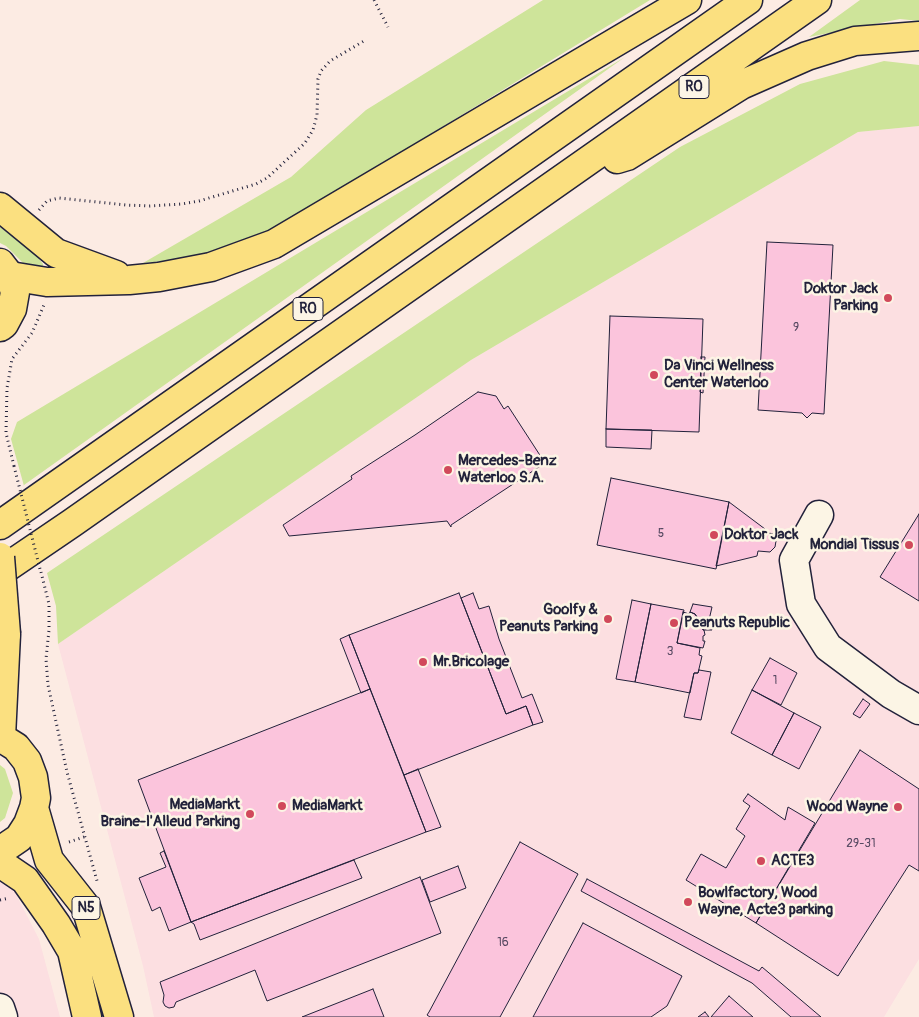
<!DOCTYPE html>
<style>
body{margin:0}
canvas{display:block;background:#fcebe3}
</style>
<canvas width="919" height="1017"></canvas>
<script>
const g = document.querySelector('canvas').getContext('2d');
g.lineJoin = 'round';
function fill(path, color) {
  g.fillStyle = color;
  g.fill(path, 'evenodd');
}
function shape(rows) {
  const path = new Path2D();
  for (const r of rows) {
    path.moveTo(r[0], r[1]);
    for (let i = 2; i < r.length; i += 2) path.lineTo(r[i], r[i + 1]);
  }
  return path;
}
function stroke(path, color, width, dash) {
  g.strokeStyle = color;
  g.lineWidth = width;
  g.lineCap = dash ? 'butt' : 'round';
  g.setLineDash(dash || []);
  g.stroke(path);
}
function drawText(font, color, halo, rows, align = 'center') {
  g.font = font + ' Pangolin,sans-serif';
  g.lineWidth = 5;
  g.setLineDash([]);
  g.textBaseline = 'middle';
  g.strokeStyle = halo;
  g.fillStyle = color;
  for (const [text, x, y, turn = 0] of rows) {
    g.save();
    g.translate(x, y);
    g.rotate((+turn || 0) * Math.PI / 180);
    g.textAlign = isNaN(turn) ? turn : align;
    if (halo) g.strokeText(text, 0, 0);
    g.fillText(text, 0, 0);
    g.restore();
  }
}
const built = shape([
 [919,126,919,959,884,1017,154,1017,143,966,58,644,471,360,858,132],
 [0,878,9,881,39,939,60,1017,0,1017]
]);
const green = shape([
 [543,0,650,0,257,240,197,258,143,263,291,177,366,110],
 [860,0,919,0,919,21,900,19,809,37],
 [625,57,24,485,24,486,11,439,17,422],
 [884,61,919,65,919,126,858,132,471,360,58,644,56,606,47,573,680,147,800,84],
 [0,227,36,255,43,264,43,271,34,269,23,263,6,246,0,243],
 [0,765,5,769,13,793,5,818,0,822]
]);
const building = shape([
 [767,242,833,245,824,414,812,413,807,418,802,413,758,410,767,242],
 [610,316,703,319,699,432,606,429,610,316],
 [701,357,705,357,703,393,700,392,701,357],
 [478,392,496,396,504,409,508,406,545,463,451,525,451,527,447,521,289,536,283,525,352,479,351,476,415,435,478,392],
 [606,429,652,430,651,449,606,447,606,429],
 [611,478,729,502,716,569,597,545,611,478],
 [729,502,765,529,765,532,773,534,776,541,775,547,770,552,758,551,757,556,716,566,729,502],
 [919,514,919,601,880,577,919,514],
 [459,593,506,714,526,706,533,725,404,775,349,635,459,593],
 [473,593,479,609,489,606,499,639,522,698,532,694,543,722,533,725,526,706,506,714,461,598,473,593],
 [632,600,651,604,635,682,616,679,632,600],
 [651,604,684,610,677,643,700,648,699,655,702,656,698,673,694,673,690,693,635,682,651,604],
 [693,604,712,607,709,620,712,630,703,630,702,624,699,618,698,619,695,614,690,612,693,604],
 [683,612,689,614,690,612,695,614,702,624,703,630,704,630,705,635,703,636,703,641,705,641,703,648,677,643,683,612],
 [349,635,370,689,361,693,340,639,349,635],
 [770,658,797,673,781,705,752,690,770,658],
 [699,670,711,672,701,720,684,717,694,673,698,673,699,670],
 [370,689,426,832,191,922,138,780,370,689],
 [752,690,794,713,772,755,731,733,752,690],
 [863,699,870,704,860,718,853,714,863,699],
 [794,713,821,727,799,769,772,755,794,713],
 [860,750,919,789,919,871,909,865,838,976,756,923,860,750],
 [418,769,441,827,426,832,404,775,418,769],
 [748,794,785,820,788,807,815,823,756,923,686,880,701,854,726,868,745,836,736,829,750,806,743,801,748,794],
 [520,842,578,874,500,1017,430,1017,427,1015,429,1012,520,842],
 [164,851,191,922,169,931,160,907,152,911,139,878,166,867,160,853,164,851],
 [354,860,362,878,200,940,194,924,191,922,354,860],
 [458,866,466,888,430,902,422,880,458,866],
 [420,877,441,933,267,1001,255,970,176,1002,174,1007,169,1008,165,1006,163,1002,164,995,160,982,420,877],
 [587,879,759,971,762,967,821,1017,791,1017,752,983,581,891,587,879],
 [583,923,682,976,667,1006,651,1017,533,1017,583,923],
 [373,989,384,1017,302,1017,373,989],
 [729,996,753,1017,711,1017,729,996],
 [705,1012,709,1017,698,1017,705,1012]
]);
const path = shape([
 [374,0,388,27],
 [39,210,47,201,59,198,126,205,149,206,182,204,199,201,256,184,267,178,305,143,313,130,317,115,318,79,321,71,330,61,364,41],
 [14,466,6,433,7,388,12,359,32,333,44,305],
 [41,572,49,604,49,630,46,659,48,685,67,772,97,881],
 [69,842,84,837],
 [0,900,9,898]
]);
const minor = shape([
 [819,515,794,560,801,604,828,647,891,694,919,710],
 [0,1008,3,1017]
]);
const major = shape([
 [0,263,10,276,15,292,12,309,4,324,0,327],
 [0,737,16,747,27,761,33,777,36,798,34,808,28,824,19,838,0,851],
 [1,737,6,634],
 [34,808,49,860,86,907,119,1017],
 [0,863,25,880,56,924,72,951,87,1017]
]);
const highway = shape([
 [617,159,627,156,741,85,807,56,855,41,919,36],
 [0,207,56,253,116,275],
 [10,276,47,282,129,280,159,277,211,267,274,244,687,0],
 [0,525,748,0],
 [0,572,72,523,817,0]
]);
const pathBridge = shape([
 [14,466,40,569]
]);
const majorBridge = shape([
 [0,557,6,634]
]);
const markers = [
 [888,298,5,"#d1495b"],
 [654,375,5,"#d1495b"],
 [448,470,5,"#d1495b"],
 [714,535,5,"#d1495b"],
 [909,545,5,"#d1495b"],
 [608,619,5,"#d1495b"],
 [674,623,5,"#d1495b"],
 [423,662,5,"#d1495b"],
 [282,806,5,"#d1495b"],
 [898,807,5,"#d1495b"],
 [250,814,5,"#d1495b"],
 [761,861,5,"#d1495b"],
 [688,902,5,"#d1495b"]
];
const numberNames = [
 ["9",796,328],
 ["5",661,534],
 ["3",670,652],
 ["1",775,681],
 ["29-31",861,844],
 ["16",503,943]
];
const shields = [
 [694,87,30],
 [308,309,30],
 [86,908,28]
];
const shieldNames = [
 ["R0",694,87],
 ["R0",308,309],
 ["N5",86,908]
];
const poiNames = [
 ["Doktor Jack",878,289,"right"],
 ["Parking",878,306,"right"],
 ["Da Vinci Wellness",664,366],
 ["Center Waterloo",664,383],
 ["Mercedes-Benz",458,461],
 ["Waterloo S.A.",458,478],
 ["Doktor Jack",724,535],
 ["Mondial Tissus",899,545,"right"],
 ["Goolfy &",598,610,"right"],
 ["Peanuts Parking",598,627,"right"],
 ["Peanuts Republic",684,623],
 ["Mr.Bricolage",433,662],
 ["MediaMarkt",240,805,"right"],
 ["Braine-l'Alleud Parking",240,822,"right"],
 ["MediaMarkt",292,806],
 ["Wood Wayne",888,807,"right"],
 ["ACTE3",771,861],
 ["Bowlfactory, Wood",698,893],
 ["Wayne, Acte3 parking",698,910]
];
fill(built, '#fcdfe1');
fill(green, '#cee49a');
fill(building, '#fbc4dc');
stroke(building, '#22223b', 1);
stroke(minor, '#22223b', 31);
stroke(major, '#22223b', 31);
stroke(highway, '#22223b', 31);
stroke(path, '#22223b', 3, [1, 4]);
stroke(minor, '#fcf5e5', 28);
stroke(major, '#fbe080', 28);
stroke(highway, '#fbe080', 28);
stroke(majorBridge, '#22223b', 31, []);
stroke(pathBridge, '#22223b', 3, [1, 4]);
stroke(majorBridge, '#fbe080', 28);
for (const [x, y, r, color] of markers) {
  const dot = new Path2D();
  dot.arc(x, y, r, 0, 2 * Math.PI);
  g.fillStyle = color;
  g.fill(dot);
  stroke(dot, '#fcf5e5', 2);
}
drawText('12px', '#584a63', null, numberNames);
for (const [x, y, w] of shields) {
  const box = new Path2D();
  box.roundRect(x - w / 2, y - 11.5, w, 23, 4);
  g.fillStyle = '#fcf5e5';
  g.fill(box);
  stroke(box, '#22223b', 1);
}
drawText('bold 14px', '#22223b', null, shieldNames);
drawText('bold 15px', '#22223b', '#fcf5e5', poiNames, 'left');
</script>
